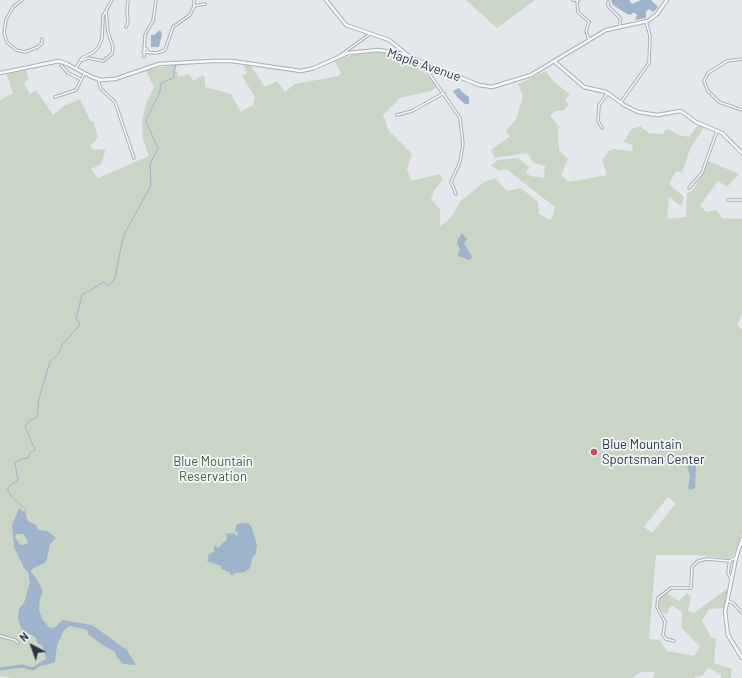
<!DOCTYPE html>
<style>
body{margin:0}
#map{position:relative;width:742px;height:678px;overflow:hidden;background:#e4e7ec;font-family:Barlow,sans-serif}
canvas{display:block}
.north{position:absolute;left:12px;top:626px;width:40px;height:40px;-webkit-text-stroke:3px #f4f6f9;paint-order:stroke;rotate:319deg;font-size:11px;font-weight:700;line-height:16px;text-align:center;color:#2b3445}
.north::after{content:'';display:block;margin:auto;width:14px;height:18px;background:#2b3445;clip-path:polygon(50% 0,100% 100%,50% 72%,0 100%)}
</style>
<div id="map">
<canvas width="742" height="678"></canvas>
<div class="north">N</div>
</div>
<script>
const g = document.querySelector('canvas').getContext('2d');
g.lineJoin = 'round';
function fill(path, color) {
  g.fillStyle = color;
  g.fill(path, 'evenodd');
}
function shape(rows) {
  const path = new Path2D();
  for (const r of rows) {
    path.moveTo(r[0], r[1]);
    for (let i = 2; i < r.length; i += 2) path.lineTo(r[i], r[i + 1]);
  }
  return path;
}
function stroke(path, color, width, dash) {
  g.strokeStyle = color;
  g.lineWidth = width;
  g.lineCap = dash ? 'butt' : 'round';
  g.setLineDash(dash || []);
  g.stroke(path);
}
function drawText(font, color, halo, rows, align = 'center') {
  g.font = font + ' Barlow,sans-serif';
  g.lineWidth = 3.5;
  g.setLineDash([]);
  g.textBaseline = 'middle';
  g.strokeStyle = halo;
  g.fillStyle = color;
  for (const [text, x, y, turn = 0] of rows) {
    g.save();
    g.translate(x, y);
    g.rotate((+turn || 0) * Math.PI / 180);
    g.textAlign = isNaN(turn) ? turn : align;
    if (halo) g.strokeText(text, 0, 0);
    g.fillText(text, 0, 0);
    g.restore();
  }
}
const green = shape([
 [466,0,535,0,497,28],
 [374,52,401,56,430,77,438,86,431,91,400,98,383,115,389,131,412,154,407,169,411,181,440,174,443,179,434,191,431,199,440,209,440,226,451,218,460,202,484,182,495,178,507,191,521,188,538,202,539,214,551,220,555,207,506,169,499,171,491,165,498,160,518,158,529,167,526,172,530,176,544,178,545,166,534,163,527,153,495,158,491,150,510,136,506,131,516,119,523,96,518,84,546,71,554,82,570,94,565,100,569,104,563,111,555,111,550,116,560,128,556,127,558,129,559,150,568,159,561,175,569,182,607,175,602,160,609,151,614,149,632,151,633,145,623,142,632,129,640,126,649,133,664,134,664,130,669,129,678,135,689,137,698,125,704,127,690,149,682,173,676,171,669,184,684,197,681,206,669,197,667,217,669,219,686,217,687,193,692,191,701,177,708,161,739,174,727,187,718,181,700,206,707,212,716,210,722,218,742,219,742,315,737,324,742,330,742,533,733,556,729,559,697,555,656,555,649,639,660,640,667,651,694,656,700,647,681,627,682,612,671,605,667,614,661,611,659,606,659,600,667,593,679,601,687,593,691,597,688,611,694,613,728,588,724,608,709,609,702,621,711,637,716,639,714,663,732,669,731,678,721,678,721,674,708,668,702,676,696,676,694,678,653,678,655,672,640,672,633,678,11,678,0,676,0,100,13,93,6,73,25,69,29,79,24,83,30,94,36,90,53,115,64,106,80,99,91,122,93,120,98,137,90,146,93,150,106,149,101,164,91,169,98,178,149,156,143,140,142,121,146,103,154,87,145,69,177,65,175,72,178,72,178,77,189,74,193,81,202,75,205,78,205,87,231,94,241,112,253,105,255,97,242,76,247,73,244,66,250,65,265,87,277,81,285,92,295,84,338,76,341,73,334,60,357,54],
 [668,497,676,503,652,533,644,527]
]);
const water = shape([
 [611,0,629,0,632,4,641,0,651,0,658,7,653,12,649,9,646,11,646,18,635,20,637,15,635,13,632,13,631,15,627,14,613,5],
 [160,30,162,34,159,47,151,47,151,35,154,35],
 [459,88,462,92,469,97,469,104,465,104,457,97,453,91],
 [462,233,467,239,464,243,470,253,472,258,469,260,458,256,458,254,460,249,457,243,458,239],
 [690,464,696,466,695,488,690,490,688,488,690,476,687,466],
 [19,508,24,512,28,521,36,525,38,530,47,531,56,538,50,544,46,562,32,569,31,572,37,579,43,592,40,598,39,609,42,619,50,628,56,627,62,620,92,625,127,650,136,665,123,664,116,656,115,652,101,644,88,634,87,630,70,626,64,630,57,645,55,662,42,666,41,662,46,659,42,645,38,644,35,637,22,630,18,619,19,609,24,603,30,582,28,572,24,568,14,547,12,525],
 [16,534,23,534,28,541,27,544,20,545,15,537],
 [242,523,248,523,251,526,257,545,256,553,253,557,250,568,245,572,235,573,232,576,229,572,221,569,221,566,207,561,209,554,214,552,214,545,218,548,227,539,226,534,233,533,237,536,238,532,235,531,237,524]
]);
const stream = shape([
 [26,519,25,509,11,496,8,491,8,487,18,480,15,463,21,459,28,458,30,453,35,450,25,426,29,421,37,417,39,398,50,362,59,353,62,345,80,325,76,318,82,295,104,282,109,286,115,278,123,237,151,185,150,164,158,149,146,121,160,91,161,83,173,78,176,63]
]);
const river = shape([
 [0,669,22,666,33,669,42,663]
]);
const minor = shape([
 [22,0,13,7,6,20,4,33,7,42,16,50,25,52,38,47,42,43,42,39],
 [573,0,579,0],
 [577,1,578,12,589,22,586,31,589,40],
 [608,2,608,6,620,18,620,26],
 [194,6,205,4],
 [126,27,128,22,127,10,128,0],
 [144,47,150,53],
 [143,52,157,53,165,50,173,27,190,15,194,6,194,0],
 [144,57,145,35,153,21,156,0],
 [338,57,370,34],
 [413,59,428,72,460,118,463,144,460,162,451,182,456,194],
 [742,59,727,61,708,73,704,81,708,91,719,102,742,110],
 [80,61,88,58,103,61,112,54,113,47,108,32,106,11],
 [61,65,68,73,80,79],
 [76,68,82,58,94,52,99,46,102,38,103,16,112,0],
 [98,79,101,89,115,102,134,158],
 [55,97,76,90,84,74],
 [621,102,649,63,650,36,646,21],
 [397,115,412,111,444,93],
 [602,128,598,121,599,105,608,93],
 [689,188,702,173,717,131],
 [728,200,742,200],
 [731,578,728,573,729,564,731,560,736,558],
 [728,601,733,603,742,613],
 [0,636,15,640,18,643],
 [674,641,666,639,663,635,665,622,657,607,658,598,671,588,691,588,692,567,698,561,707,559,730,561]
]);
const tertiary = shape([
 [326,0,346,25,389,40,409,56],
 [555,62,584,87,606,92,624,105,638,112,657,115,681,111,696,122,722,133,742,153],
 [0,73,59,61,67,64,92,77,101,80,115,79,159,64,212,61,232,61,301,71,314,68,348,53,378,50,402,54,479,85,492,87,531,75,606,30,648,21,657,14,667,0],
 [742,539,736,558,725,612,728,635,742,658]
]);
const markers = [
 [594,452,4,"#d1495b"]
];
const streetNames = [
 ["Maple Avenue",424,65,19]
];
const poiNames = [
 ["Blue Mountain",602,445],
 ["Sportsman Center",602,460]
];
const parkNames = [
 ["Blue Mountain",213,462],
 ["Reservation",213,477]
];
fill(green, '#c9d6c5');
fill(water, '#9fb4cc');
stroke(stream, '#9fb4cc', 1);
stroke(river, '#9fb4cc', 3);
stroke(minor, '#a9aeb7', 3.5);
stroke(tertiary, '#a9aeb7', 4.5);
stroke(minor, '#f7f8fa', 1.5);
stroke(tertiary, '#f7f8fa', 2.5);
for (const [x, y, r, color] of markers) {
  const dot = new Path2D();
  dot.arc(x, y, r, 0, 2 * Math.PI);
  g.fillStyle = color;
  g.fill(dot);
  stroke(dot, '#f4f6f9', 1.5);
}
drawText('13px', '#2b3445', '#f4f6f9', streetNames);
drawText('13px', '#2b3445', '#f4f6f9', poiNames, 'left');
drawText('13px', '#3f6138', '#f4f6f9', parkNames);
</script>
